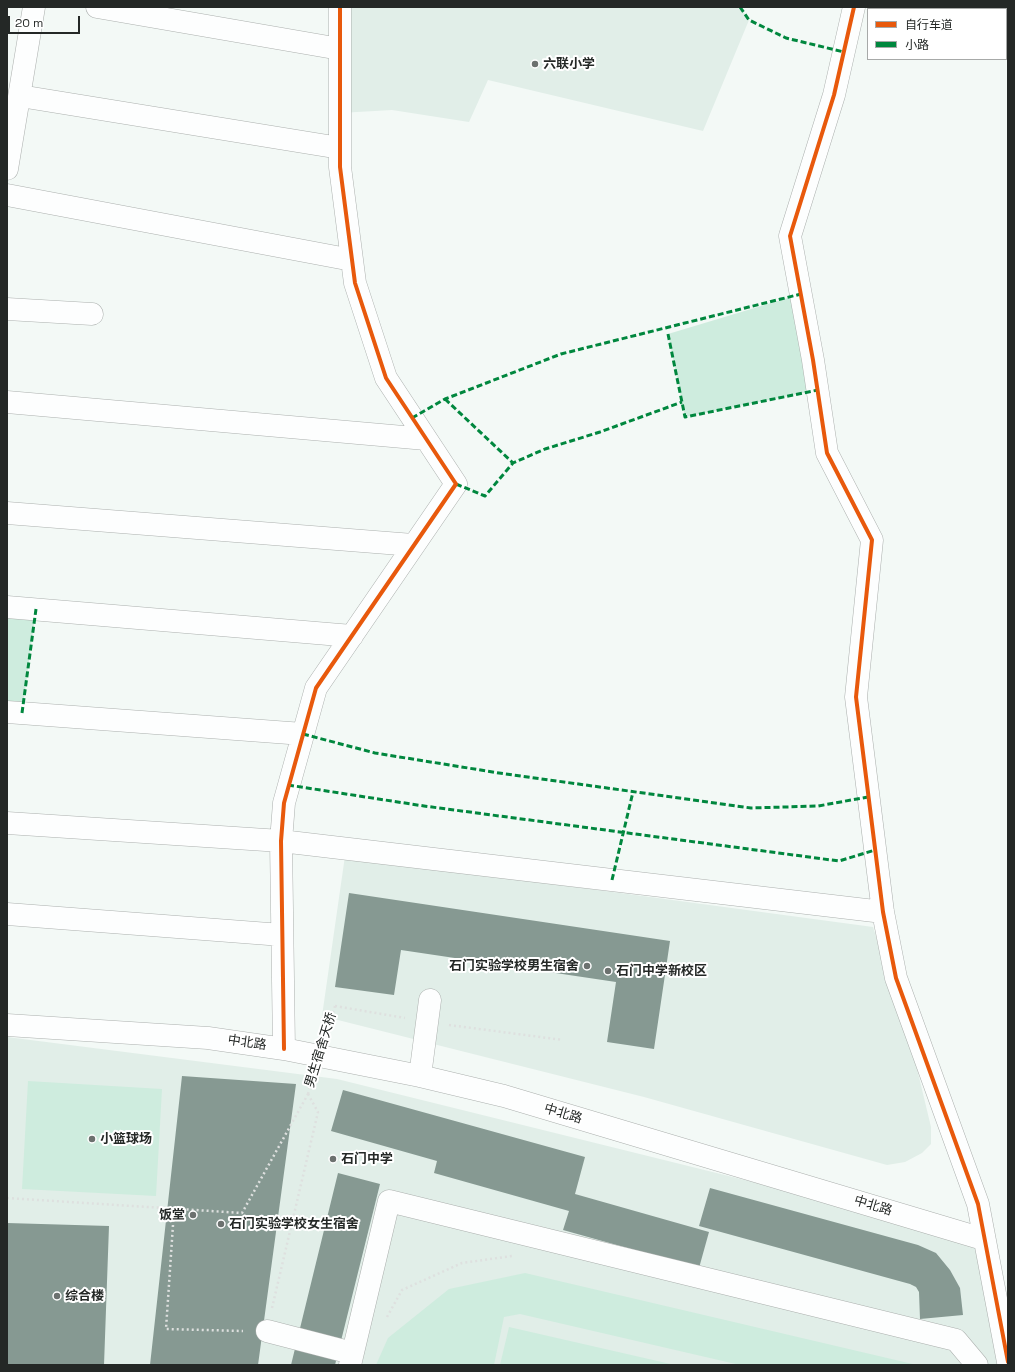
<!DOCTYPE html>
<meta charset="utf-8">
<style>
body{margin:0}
#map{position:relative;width:1015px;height:1372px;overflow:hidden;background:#f3f9f6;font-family:"Space Grotesk","Noto Sans SC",sans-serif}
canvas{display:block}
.frame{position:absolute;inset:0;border:8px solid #242826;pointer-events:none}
.legend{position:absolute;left:867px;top:8px;width:140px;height:52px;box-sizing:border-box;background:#fff;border:1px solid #a7a9a8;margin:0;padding:5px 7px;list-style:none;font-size:12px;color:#242826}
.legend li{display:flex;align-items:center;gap:8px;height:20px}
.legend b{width:20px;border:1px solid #a7a9a8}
.scale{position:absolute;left:8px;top:16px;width:72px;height:18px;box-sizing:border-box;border:2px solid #242826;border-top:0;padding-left:5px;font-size:12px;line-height:14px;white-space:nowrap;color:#242826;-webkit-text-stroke:3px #fff;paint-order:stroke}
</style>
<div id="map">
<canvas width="1015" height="1372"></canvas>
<div class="frame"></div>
<ul class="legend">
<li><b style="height:5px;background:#e8590c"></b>自行车道</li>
<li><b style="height:5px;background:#00873e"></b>小路</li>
</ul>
<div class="scale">20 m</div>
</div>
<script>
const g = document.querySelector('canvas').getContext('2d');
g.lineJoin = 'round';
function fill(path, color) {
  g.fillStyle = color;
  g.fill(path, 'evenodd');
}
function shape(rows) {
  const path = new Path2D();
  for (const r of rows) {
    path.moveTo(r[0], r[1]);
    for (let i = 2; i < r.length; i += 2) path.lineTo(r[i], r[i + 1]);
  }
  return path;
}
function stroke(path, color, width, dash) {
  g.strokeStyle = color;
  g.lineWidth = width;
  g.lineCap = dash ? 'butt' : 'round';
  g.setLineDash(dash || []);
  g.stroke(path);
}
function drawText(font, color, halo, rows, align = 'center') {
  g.font = font + ' "Space Grotesk","Noto Sans SC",sans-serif';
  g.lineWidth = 4;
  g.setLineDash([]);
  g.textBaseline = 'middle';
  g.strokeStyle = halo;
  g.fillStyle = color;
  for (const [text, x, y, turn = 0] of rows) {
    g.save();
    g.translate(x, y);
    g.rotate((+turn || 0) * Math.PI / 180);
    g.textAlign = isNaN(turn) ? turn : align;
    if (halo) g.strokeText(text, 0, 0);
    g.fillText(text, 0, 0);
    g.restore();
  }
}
const built = shape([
 [340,7,740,7,749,20,703,131,488,80,469,122,392,110,340,113],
 [345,856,873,927,913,1052,931,1127,931,1144,922,1153,905,1162,887,1165,644,1097,322,1016],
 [7,1037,337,1079,983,1239,1008,1365,7,1365]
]);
const green = shape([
 [801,294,818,390,685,417,668,334],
 [7,607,36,609,22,713,7,712],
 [28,1081,162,1089,156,1196,22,1189],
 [525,1273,917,1365,740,1365,520,1314,504,1317,494,1365,376,1365,388,1338,449,1289],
 [509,1327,675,1365,500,1365]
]);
const building = shape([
 [349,893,670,941,654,1049,607,1042,616,982,401,950,394,995,335,987],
 [182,1076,296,1084,258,1365,150,1365],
 [343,1090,585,1157,575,1194,709,1232,699,1268,563,1230,569,1211,434,1173,437,1161,331,1131],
 [338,1173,380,1184,335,1365,291,1365],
 [710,1188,918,1245,936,1253,950,1270,960,1288,963,1315,920,1319,919,1292,916,1287,910,1284,699,1226],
 [7,1223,109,1226,104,1365,7,1365]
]);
const path = shape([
 [335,1006,405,1018],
 [449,1025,563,1040],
 [7,1198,242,1213,308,1094],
 [174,1210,166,1329,243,1331],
 [272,1308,318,1112,308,1094],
 [387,1317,402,1290,462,1263,512,1256]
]);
const minor = shape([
 [97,7,340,49],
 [854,7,834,95,790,236,813,360,827,453,872,540,856,697,883,912,896,978,978,1204,1008,1362],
 [20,96,340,148],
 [7,169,34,7],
 [7,195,352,260],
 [7,309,92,314],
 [7,402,426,439],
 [7,513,413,545],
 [7,607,352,636],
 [7,712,303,734],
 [7,823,281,841,883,912],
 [7,914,282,935],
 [7,1025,208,1038,284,1049,420,1076,504,1096,983,1239],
 [284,1049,281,841,284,803,316,688,456,484,386,378,355,283,340,167,340,7],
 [420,1076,430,1000],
 [267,1331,352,1353],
 [350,1365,389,1201,956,1340,977,1365]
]);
const pathBridge = shape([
 [308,1094,335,1006]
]);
const quiet = shape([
 [740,7,749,20,786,38,844,52],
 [668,334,685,417,818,390],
 [445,399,513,463],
 [412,418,445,399,561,354,801,294],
 [456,484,485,496,513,463,545,449,600,432,682,402],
 [22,713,36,609],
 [303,734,375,753,499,773,751,808,818,806,868,797],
 [288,785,424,806,839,861,875,850],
 [612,880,633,792]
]);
const cycleway = shape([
 [854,7,834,95,790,236,813,360,827,453,872,540,856,697,883,912,896,978,978,1204,1008,1362],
 [284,1049,281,841,284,803,316,688,456,484,386,378,355,283,340,167,340,7]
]);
const markers = [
 [535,64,4,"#6c716f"],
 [587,966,4,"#6c716f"],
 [608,971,4,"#6c716f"],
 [92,1139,4,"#6c716f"],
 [333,1159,4,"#6c716f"],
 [193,1215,4,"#6c716f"],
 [221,1224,4,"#6c716f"],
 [57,1296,4,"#6c716f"]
];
const poiNames = [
 ["六联小学",543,64],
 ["石门实验学校男生宿舍",579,966,"right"],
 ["石门中学新校区",616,971],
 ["小篮球场",100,1139],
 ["石门中学",341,1159],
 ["饭堂",185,1215,"right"],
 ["石门实验学校女生宿舍",229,1224],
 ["综合楼",65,1296]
];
const streetNames = [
 ["中北路",247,1043,8],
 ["男生宿舍天桥",321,1050,-73],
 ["中北路",563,1114,17],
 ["中北路",873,1206,17]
];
fill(built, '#e1eee8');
fill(green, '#ceecde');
fill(building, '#869992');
stroke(minor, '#acb0ae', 23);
stroke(path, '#dee0df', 2.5, [2, 3]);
stroke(minor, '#fdfefe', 22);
stroke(pathBridge, '#dee0df', 2.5, [2, 3]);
stroke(quiet, '#00873e', 3, [6, 3]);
stroke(cycleway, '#e8590c', 4);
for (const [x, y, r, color] of markers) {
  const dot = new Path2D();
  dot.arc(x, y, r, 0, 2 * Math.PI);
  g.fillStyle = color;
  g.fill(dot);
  stroke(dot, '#fff', 1.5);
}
drawText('bold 13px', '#242826', '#fff', poiNames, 'left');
drawText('13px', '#242826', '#fff', streetNames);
</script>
